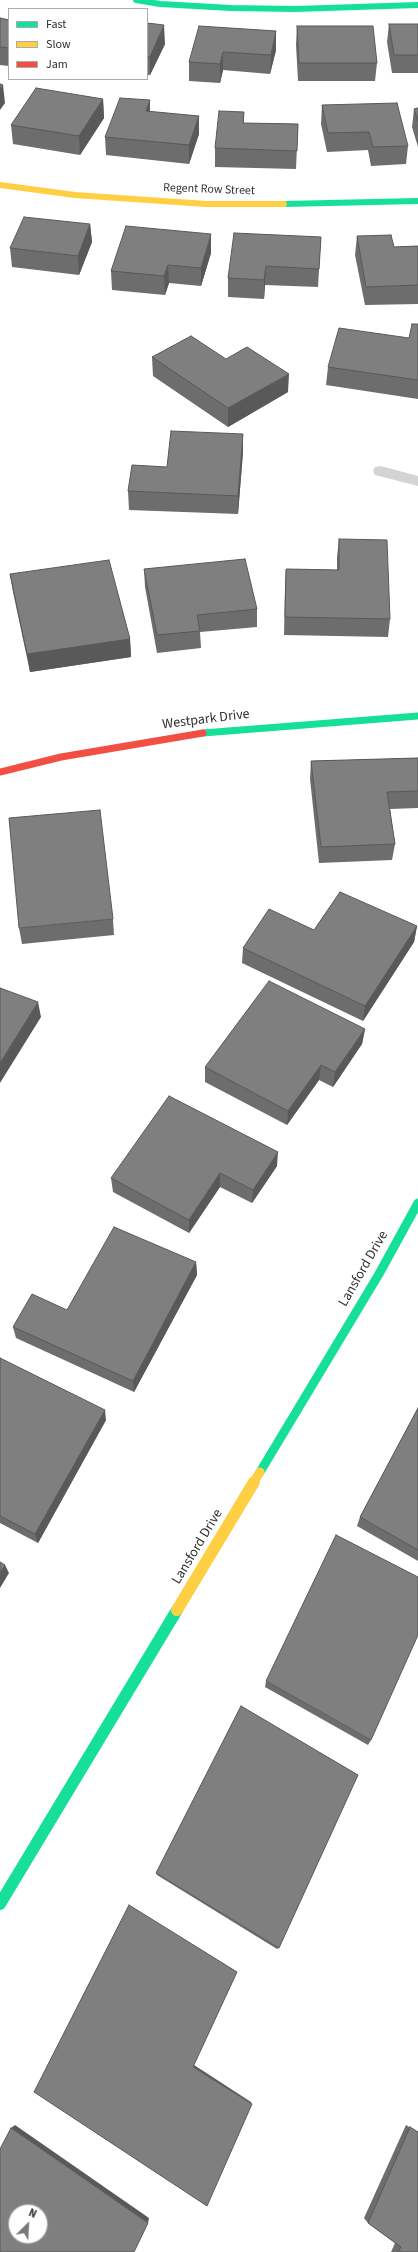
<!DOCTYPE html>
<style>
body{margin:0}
#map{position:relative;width:418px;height:2252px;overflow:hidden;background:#fff;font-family:"Source Sans 3",sans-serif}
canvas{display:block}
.legend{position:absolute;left:8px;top:8px;width:140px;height:72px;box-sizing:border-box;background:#fff;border:1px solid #acacac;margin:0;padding:5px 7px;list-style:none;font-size:12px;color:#303030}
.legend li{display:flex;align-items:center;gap:8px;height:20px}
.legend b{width:20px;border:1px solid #acacac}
.north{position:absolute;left:8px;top:2204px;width:40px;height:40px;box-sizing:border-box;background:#fff;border:1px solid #acacac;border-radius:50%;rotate:24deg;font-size:11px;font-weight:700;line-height:16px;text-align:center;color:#303030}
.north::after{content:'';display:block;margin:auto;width:14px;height:18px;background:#787878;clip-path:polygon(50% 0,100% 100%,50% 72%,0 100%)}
</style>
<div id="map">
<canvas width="418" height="2252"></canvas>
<ul class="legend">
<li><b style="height:5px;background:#16e098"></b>Fast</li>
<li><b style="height:5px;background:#ffcf43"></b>Slow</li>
<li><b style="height:5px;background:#f24e42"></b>Jam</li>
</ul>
<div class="north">N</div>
</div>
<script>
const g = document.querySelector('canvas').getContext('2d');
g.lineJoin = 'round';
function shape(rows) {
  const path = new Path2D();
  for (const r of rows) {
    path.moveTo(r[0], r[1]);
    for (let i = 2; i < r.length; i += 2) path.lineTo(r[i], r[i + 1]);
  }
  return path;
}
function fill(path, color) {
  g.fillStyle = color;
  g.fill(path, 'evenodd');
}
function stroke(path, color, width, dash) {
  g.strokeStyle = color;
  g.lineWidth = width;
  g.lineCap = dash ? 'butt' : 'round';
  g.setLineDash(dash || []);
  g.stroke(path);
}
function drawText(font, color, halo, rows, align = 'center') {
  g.font = font + ' "Source Sans 3",sans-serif';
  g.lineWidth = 4;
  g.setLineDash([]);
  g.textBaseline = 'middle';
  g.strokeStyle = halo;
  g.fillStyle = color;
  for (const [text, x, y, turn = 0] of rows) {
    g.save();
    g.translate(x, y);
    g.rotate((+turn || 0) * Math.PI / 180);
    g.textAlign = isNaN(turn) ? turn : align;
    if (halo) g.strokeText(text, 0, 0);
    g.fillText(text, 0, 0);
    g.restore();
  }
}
const street = shape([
 [381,466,418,476,418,486,375,475,373,471,375,467,381,466]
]);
const fastFar3 = shape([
 [136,0,160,4,231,8,295,9,418,5],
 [284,204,418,201]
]);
const fastFar2 = shape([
 [203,733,418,716]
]);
const fastFar1 = shape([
 [260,1472,379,1274,418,1203]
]);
const fast = shape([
 [0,1904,177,1610]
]);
const slowFar2 = shape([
 [0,185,75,195,206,204,284,204]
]);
const slowFar1 = shape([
 [253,1483,260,1472]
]);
const slow = shape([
 [177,1610,254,1482]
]);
const jam = shape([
 [0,772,61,757,203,733]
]);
const wall = shape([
 [0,18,9,20,9,66,0,65],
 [147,23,165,44,150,75,147,75],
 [389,24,418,24,418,73,392,73,387,42],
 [297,26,377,63,375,81,298,81,296,45],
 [276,31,276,50,270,74,223,70,220,83,189,81,189,62],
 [103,99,104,118,80,155,13,144,11,125],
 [322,105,408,146,406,164,371,166,368,150,327,152,321,124],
 [418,108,418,147,412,127,414,109],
 [244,112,244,123,298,124,296,169,215,167,215,148],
 [199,116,199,134,189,164,106,155,105,137],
 [90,224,92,242,79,275,12,267,10,248],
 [357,236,394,247,418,246,418,304,365,305,355,255],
 [321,237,318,287,265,285,264,299,228,297,228,278],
 [211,253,201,286,169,283,165,295,112,290,111,271],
 [418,324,418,399,326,385,328,367,409,338],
 [152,357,226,359,288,392,228,427,153,376],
 [243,452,238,514,129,510,128,491,167,467],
 [339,539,390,619,388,637,284,635,285,587,286,569,337,570,337,557],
 [144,569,257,609,257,627,200,632,201,648,157,653,145,587],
 [10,574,130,639,131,657,30,672,13,592],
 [418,758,418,808,390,809,395,844,392,860,319,863,310,779,311,761],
 [113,919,114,935,22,944,19,928],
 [417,926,414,942,363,1021,242,963,243,948,314,930],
 [365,1029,362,1044,333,1087,319,1080,287,1125,205,1082,205,1067],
 [277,1166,252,1203,220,1187,189,1233,113,1192,111,1178],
 [196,1262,197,1275,134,1392,16,1338,13,1327,67,1310],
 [0,1358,106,1420,38,1543,0,1523],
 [418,1408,418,1561,357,1526,360,1517],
 [266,1681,371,1740,368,1745,265,1687],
 [156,1873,279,1948,277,1949,157,1875],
 [406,2125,418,2132,418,2252,391,2252,395,2243,368,2223,364,2218]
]);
const shadedWall = shape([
 [164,25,165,44,150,75,150,57],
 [276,31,276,50,270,74,271,55],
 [223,52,223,70,220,83,220,64],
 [3,85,5,103,0,110,0,89],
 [103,99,104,118,80,155,79,136],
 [150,100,150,119,146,111],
 [199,116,199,134,189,164,189,145],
 [90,224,92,242,79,275,78,256],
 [211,234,211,253,201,286,201,268],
 [168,265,169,283,165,295,164,276],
 [266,266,265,285,264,299,264,280],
 [289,374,288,392,228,427,228,408],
 [243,434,243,452,238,514,238,496],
 [130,639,131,657,30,672,27,654],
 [417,926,414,942,363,1021,365,1006],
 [38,1002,41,1017,0,1083,0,1063],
 [365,1029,362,1044,333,1087,335,1072],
 [321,1065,319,1080,287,1125,288,1111],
 [278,1152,277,1166,252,1203,253,1190],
 [220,1173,220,1187,189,1233,189,1220],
 [196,1262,197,1275,134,1392,133,1381],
 [105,1410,106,1420,38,1543,35,1534],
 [5,1565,9,1573,0,1588,0,1573],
 [194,2065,251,2102,252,2104,193,2067],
 [15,2125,149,2218,148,2223,11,2128]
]);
const building = shape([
 [0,18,9,20,9,48,0,47,0,18],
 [147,23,164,25,150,57,147,56,147,23],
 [389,24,418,24,418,55,394,55,389,24],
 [199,26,276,31,271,55,223,52,220,64,189,62,199,26],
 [297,26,373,26,377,63,299,63,297,26],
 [0,84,3,85,0,89,0,84],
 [36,88,103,99,79,136,11,125,36,88],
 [120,98,150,100,146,111,199,116,189,145,105,137,120,98],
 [397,103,408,146,373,147,369,132,328,133,322,105,397,103],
 [418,108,418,122,414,109,418,108],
 [219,111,244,112,243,123,298,124,297,151,215,148,219,111],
 [24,217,90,224,78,256,10,248,24,217],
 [126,226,211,234,201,268,168,265,164,276,111,271,126,226],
 [234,233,321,237,319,269,266,266,264,280,228,278,234,233],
 [391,235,394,247,418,246,418,285,366,287,357,236,391,235],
 [412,324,418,324,418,380,328,367,339,328,409,338,412,324],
 [191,336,226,359,247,347,289,374,228,408,152,357,191,336],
 [171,431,243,434,238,496,128,491,132,465,167,467,171,431],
 [339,539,387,540,390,619,285,617,286,569,339,570,339,539],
 [245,559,257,609,197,615,200,631,157,635,144,569,245,559],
 [109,560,130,639,27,654,10,574,109,560],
 [418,758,418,791,387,792,395,844,321,847,311,761,418,758],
 [100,810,113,919,19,928,9,818,100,810],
 [340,892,417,926,365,1006,243,948,269,909,314,930,340,892],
 [269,981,365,1029,335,1072,321,1065,288,1111,205,1067,269,981],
 [0,988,38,1002,0,1063,0,988],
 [169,1096,278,1152,253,1190,220,1173,189,1220,111,1178,169,1096],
 [114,1227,196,1262,133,1381,13,1327,32,1294,67,1310,114,1227],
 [0,1358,105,1410,35,1534,0,1516,0,1358],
 [418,1408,418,1550,360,1517,418,1408],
 [336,1535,418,1577,418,1635,371,1740,266,1681,336,1535],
 [0,1562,5,1565,0,1573,0,1562],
 [241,1706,358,1775,279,1948,156,1873,241,1706],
 [129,1905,237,1972,193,2067,252,2104,207,2206,34,2092,129,1905],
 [410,2127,418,2132,418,2252,398,2252,401,2247,368,2223,410,2127],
 [11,2128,148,2223,134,2252,0,2252,0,2149,11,2128],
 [16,2212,40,2212,40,2236,16,2236,16,2212]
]);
const farStreetnames = [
 ["Regent Row Street",209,190,2]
];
const streetNames = [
 ["Westpark Drive",206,720,-7],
 ["Lansford Drive",364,1269,-60],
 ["Lansford Drive",198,1547,-59]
];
fill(street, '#d4d4d4');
stroke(fastFar3, '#16e098', 6);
stroke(fastFar2, '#16e098', 7);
stroke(fastFar1, '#16e098', 9);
stroke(fast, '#16e098', 12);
stroke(slowFar2, '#ffcf43', 6);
stroke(slowFar1, '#ffcf43', 9);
stroke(slow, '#ffcf43', 12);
stroke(jam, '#f24e42', 7);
fill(wall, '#6d6d6d');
fill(shadedWall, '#595959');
fill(building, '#7f7f7f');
stroke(building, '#595959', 1);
drawText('12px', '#303030', '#fff', farStreetnames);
drawText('14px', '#303030', '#fff', streetNames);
</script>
